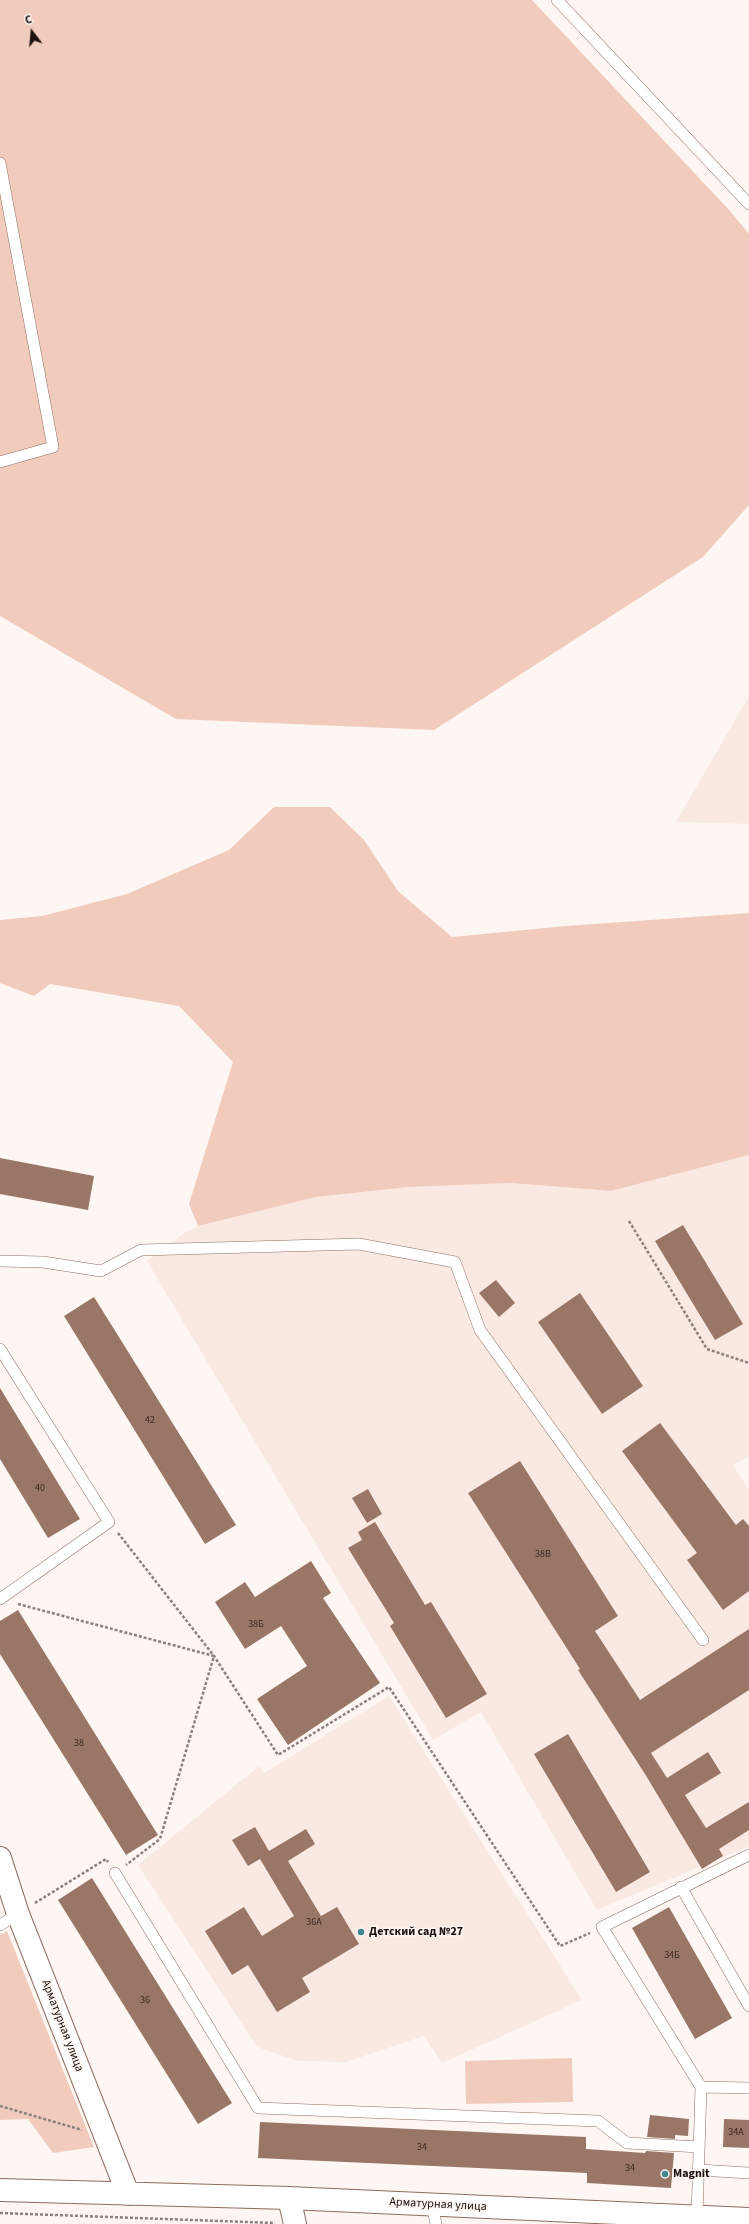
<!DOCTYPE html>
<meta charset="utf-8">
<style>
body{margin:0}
#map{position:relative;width:749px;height:2224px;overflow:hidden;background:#fdf6f3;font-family:"Source Sans 3",sans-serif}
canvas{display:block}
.north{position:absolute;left:12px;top:12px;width:40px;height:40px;-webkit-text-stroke:3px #fdf6f3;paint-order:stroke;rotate:344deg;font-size:11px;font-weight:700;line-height:16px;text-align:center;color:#1c110c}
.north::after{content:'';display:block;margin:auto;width:14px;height:18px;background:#1c110c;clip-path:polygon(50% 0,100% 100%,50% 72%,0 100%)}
</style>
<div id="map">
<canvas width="749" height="2224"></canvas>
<div class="north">С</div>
</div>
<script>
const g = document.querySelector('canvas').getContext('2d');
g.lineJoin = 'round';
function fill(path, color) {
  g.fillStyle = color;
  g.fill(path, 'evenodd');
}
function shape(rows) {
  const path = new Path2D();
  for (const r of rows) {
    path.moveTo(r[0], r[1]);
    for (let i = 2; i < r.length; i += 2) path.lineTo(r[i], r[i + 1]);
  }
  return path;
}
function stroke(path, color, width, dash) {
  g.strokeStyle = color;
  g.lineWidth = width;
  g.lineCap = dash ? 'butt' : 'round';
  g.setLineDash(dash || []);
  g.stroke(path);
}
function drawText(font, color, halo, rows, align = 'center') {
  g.font = font + ' "Source Sans 3",sans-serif';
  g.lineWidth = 3;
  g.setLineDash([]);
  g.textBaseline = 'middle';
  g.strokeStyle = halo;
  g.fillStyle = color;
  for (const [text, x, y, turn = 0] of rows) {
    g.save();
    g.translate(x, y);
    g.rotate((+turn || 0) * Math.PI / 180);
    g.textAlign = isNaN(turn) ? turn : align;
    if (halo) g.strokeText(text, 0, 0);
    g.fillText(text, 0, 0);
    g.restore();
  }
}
const built = shape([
 [749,696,749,824,676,822],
 [749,1155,749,1457,733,1465,749,1490,749,1846,597,1910,481,1712,433,1740,147,1261,186,1232,198,1226,316,1197,409,1187,511,1183,611,1191],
 [389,1696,582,2000,442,2063,424,2036,346,2062,298,2061,257,2047,138,1865,259,1766,264,1773]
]);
const green = shape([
 [0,0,532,0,730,211,749,234,749,505,703,557,434,730,176,719,0,616],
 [274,807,330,807,364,840,398,891,452,937,566,926,749,913,749,1155,611,1191,511,1183,409,1187,316,1197,198,1226,189,1204,233,1062,179,1006,50,984,34,996,0,983,0,920,42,916,127,894,229,850],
 [7,1931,94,2147,53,2153,28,2119,0,2120,0,1935],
 [572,2058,573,2102,466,2104,465,2061]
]);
const building = shape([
 [0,1158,94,1176,88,1210,0,1194],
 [683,1225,743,1324,715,1340,655,1241],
 [496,1280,515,1303,499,1317,479,1293],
 [580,1293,643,1386,602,1414,538,1322],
 [94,1297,236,1525,205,1544,64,1316],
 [0,1388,80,1519,48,1538,0,1459],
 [660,1423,736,1525,743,1519,749,1526,749,1591,723,1610,687,1560,697,1553,622,1451],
 [520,1461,618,1616,595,1631,640,1700,749,1629,749,1690,651,1753,667,1778,708,1752,721,1773,685,1795,706,1828,749,1802,749,1830,719,1849,723,1856,702,1869,645,1774,578,1670,580,1669,468,1493],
 [368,1489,382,1514,367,1523,352,1498],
 [375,1522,425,1605,431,1602,487,1694,446,1718,390,1626,394,1623,348,1548,362,1540,358,1532],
 [311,1561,331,1593,323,1598,380,1683,288,1745,257,1699,307,1666,281,1626,245,1649,215,1602,245,1582,255,1597],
 [18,1610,158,1835,126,1855,0,1654,0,1621],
 [568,1734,650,1872,616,1892,534,1754],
 [255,1827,269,1851,306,1829,315,1844,288,1861,321,1916,337,1907,359,1944,302,1978,310,1992,277,2012,248,1965,232,1975,205,1931,244,1907,262,1936,294,1916,260,1859,248,1866,232,1840],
 [92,1878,232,2103,198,2124,58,1900],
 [669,1907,732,2018,695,2039,632,1928],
 [650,2115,689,2119,688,2136,675,2135,675,2139,647,2137],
 [724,2119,749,2120,749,2148,723,2147],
 [260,2122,586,2137,586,2149,645,2153,646,2151,674,2153,671,2188,587,2183,587,2173,258,2158]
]);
const path = shape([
 [629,1221,707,1349,749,1363],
 [118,1533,214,1656,278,1755,389,1687,560,1946,590,1933],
 [18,1604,214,1656,160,1839,126,1865],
 [35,1903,106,1859,108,1862],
 [0,2106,82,2130],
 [0,2213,275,2223]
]);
const lane = shape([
 [557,0,749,204],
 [0,163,53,447,0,462],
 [0,1261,43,1262,101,1271,141,1250,359,1244,455,1262,480,1330,703,1640],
 [0,1349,109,1522,0,1599],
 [115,1873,258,2108,598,2121,627,2143,699,2147],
 [681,1887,749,2006],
 [0,1925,18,1914],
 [701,2087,749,2088],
 [699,2170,749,2173],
 [432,2205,436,2224],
 [697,2217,701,2087,602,1927,749,1855]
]);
const street = shape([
 [289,2198,295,2224]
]);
const secondary = shape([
 [0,1858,18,1914,128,2194],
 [0,2190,289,2198,749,2219]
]);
const markers = [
 [361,1932,4,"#408592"],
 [665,2174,4,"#408592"]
];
const numberNames = [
 ["42",150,1421],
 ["40",40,1489],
 ["38В",543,1555],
 ["38Б",256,1625],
 ["38",79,1744],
 ["36А",314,1923],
 ["34Б",672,1956],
 ["36",145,2001],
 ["34А",736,2133],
 ["34",422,2148],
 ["34",630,2169]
];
const poiNames = [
 ["Детский сад №27",369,1932],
 ["Magnit",673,2174]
];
const streetNames = [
 ["Арматурная улица",62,2026,69],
 ["Арматурная улица",438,2205,3]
];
fill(built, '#fae9e2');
fill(green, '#f1ccbc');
fill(building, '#997666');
stroke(lane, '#8b6e61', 12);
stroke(street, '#8b6e61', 24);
stroke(secondary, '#8b6e61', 24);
stroke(path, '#8a817d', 2.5, [3, 2]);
stroke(lane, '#fff', 11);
stroke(street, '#fff', 22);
stroke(secondary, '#fff', 22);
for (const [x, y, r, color] of markers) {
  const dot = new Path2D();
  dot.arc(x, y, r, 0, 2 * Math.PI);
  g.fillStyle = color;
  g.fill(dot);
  stroke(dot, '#fdf6f3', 1.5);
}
drawText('10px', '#3b2a22', null, numberNames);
drawText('bold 12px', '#1c110c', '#fdf6f3', poiNames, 'left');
drawText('12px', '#1c110c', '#fdf6f3', streetNames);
</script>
